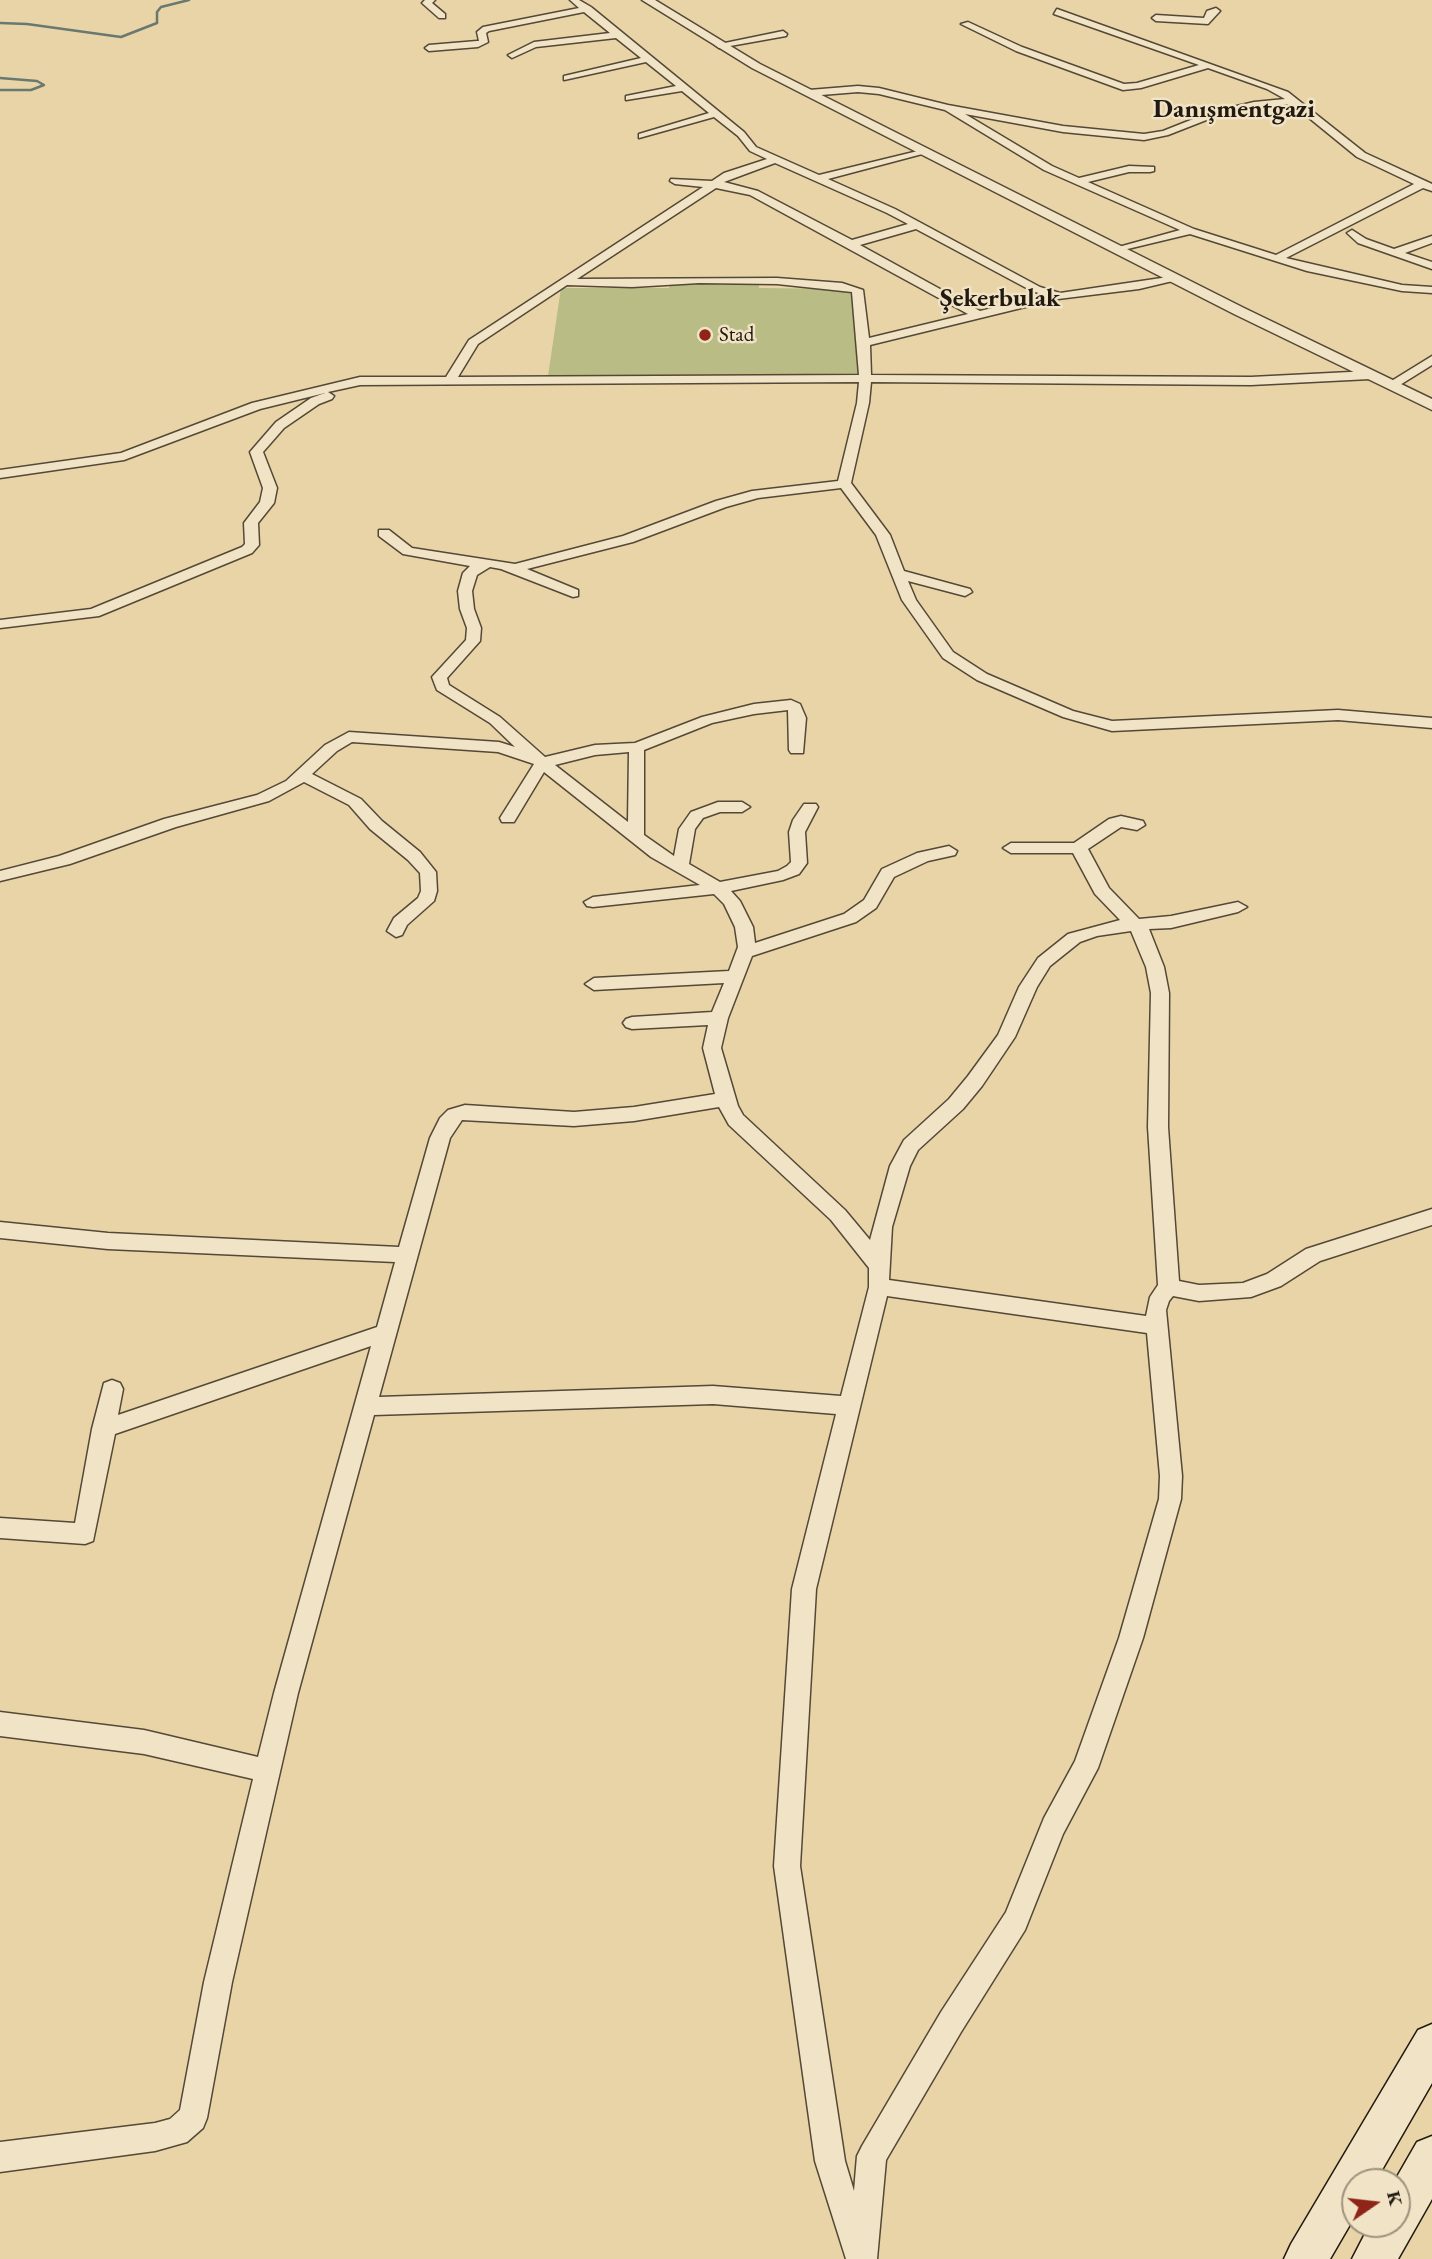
<!DOCTYPE html>
<meta charset="utf-8">
<style>
body{margin:0}
#map{position:relative;width:1432px;height:2259px;overflow:hidden;background:#e8d4a7;font-family:"EB Garamond",serif}
canvas{display:block}
.north{position:absolute;left:1341px;top:2168px;width:70px;height:70px;box-sizing:border-box;background:#f0e3c6;border:2px solid #9e927d;border-radius:50%;rotate:76deg;font-size:19px;font-weight:700;line-height:28px;text-align:center;color:#221910}
.north::after{content:'';display:block;margin:auto;width:24px;height:32px;background:#8f2418;clip-path:polygon(50% 0,100% 100%,50% 72%,0 100%)}
</style>
<div id="map">
<canvas width="1432" height="2259"></canvas>
<div class="north">K</div>
</div>
<script>
const g = document.querySelector('canvas').getContext('2d');
g.lineJoin = 'round';
function fill(path, color) {
  g.fillStyle = color;
  g.fill(path, 'evenodd');
}
function shape(rows) {
  const path = new Path2D();
  for (const r of rows) {
    path.moveTo(r[0], r[1]);
    for (let i = 2; i < r.length; i += 2) path.lineTo(r[i], r[i + 1]);
  }
  return path;
}
function stroke(path, color, width, dash) {
  g.strokeStyle = color;
  g.lineWidth = width;
  g.lineCap = dash ? 'butt' : 'round';
  g.setLineDash(dash || []);
  g.stroke(path);
}
function drawText(font, color, halo, rows, align = 'center') {
  g.font = font + ' "EB Garamond",serif';
  g.lineWidth = 5;
  g.setLineDash([]);
  g.textBaseline = 'middle';
  g.strokeStyle = halo;
  g.fillStyle = color;
  for (const [text, x, y, turn = 0] of rows) {
    g.save();
    g.translate(x, y);
    g.rotate((+turn || 0) * Math.PI / 180);
    g.textAlign = isNaN(turn) ? turn : align;
    if (halo) g.strokeText(text, 0, 0);
    g.fillText(text, 0, 0);
    g.restore();
  }
}
const green = shape([
 [670,283,759,283,759,288,845,289,853,293,859,377,548,376,561,288,669,288]
]);
const stream = shape([
 [0,23,27,24,121,37,157,23,157,12,161,7,189,0],
 [0,78,37,81,44,85,31,90,0,90]
]);
const minor = shape([
 [435,0,432,3,445,14,445,18,439,18,422,3,425,0,435,0],
 [570,0,579,0,591,7,744,132,756,147,819,175,926,149,926,153,828,179,895,209,1040,287,1060,293,1175,276,1181,279,1139,289,1058,299,870,345,871,375,1251,377,1370,371,1376,375,1370,379,1251,385,871,382,869,403,851,483,890,535,904,571,970,589,972,592,965,596,908,581,916,600,953,652,987,674,1073,711,1112,721,1338,710,1432,718,1432,728,1338,720,1112,731,1063,717,977,680,943,658,902,600,876,535,841,488,758,498,726,507,633,542,527,569,578,590,578,596,573,597,501,569,490,567,477,575,472,591,474,609,481,628,480,641,447,678,449,685,500,717,545,757,595,745,635,743,702,717,754,704,791,700,800,704,806,718,803,753,791,753,789,750,788,710,754,714,712,723,644,750,644,835,674,856,679,829,691,812,718,802,742,802,750,807,742,812,720,812,703,818,695,829,689,864,720,882,778,871,787,866,791,862,789,832,793,820,804,804,816,804,818,807,805,832,807,863,799,874,783,880,731,891,740,901,753,927,755,943,844,914,864,900,882,869,917,853,949,846,957,851,955,855,928,861,894,877,876,908,856,922,752,956,728,1018,721,1048,738,1106,743,1115,845,1210,870,1240,890,1166,904,1140,949,1099,968,1076,998,1035,1019,987,1038,958,1068,934,1120,920,1095,894,1073,853,1011,853,1003,848,1011,843,1074,843,1109,819,1121,816,1143,821,1145,825,1137,830,1121,827,1088,849,1109,888,1139,919,1171,916,1238,902,1247,907,1238,912,1171,928,1149,929,1164,967,1169,993,1168,1127,1179,1281,1199,1285,1243,1283,1267,1274,1306,1249,1432,1209,1432,1225,1320,1261,1281,1286,1251,1297,1199,1301,1173,1296,1169,1301,1166,1310,1182,1476,1181,1499,1143,1638,1098,1768,1063,1834,1025,1930,961,2032,886,2160,877,2259,846,2259,815,2161,774,1866,792,1589,836,1414,713,1404,374,1415,298,1693,232,1982,207,2118,203,2128,187,2142,155,2151,0,2172,0,2142,155,2123,170,2119,180,2110,204,1982,253,1779,144,1754,0,1736,0,1712,144,1730,258,1757,274,1693,371,1346,115,1434,93,1541,85,1544,0,1538,0,1518,75,1523,92,1429,104,1383,112,1380,120,1383,123,1389,118,1415,377,1327,395,1262,108,1249,0,1238,0,1222,108,1233,399,1247,430,1138,440,1118,448,1110,465,1105,574,1112,634,1107,715,1094,703,1048,708,1025,632,1029,626,1027,623,1023,626,1019,632,1017,712,1012,724,983,594,990,585,984,594,978,729,971,738,947,735,927,724,904,714,894,593,907,587,906,584,902,593,897,700,885,651,857,544,772,514,822,502,822,500,818,534,764,498,752,352,742,337,751,312,774,361,799,382,821,420,852,436,872,437,891,434,901,407,925,402,935,396,937,387,931,394,918,418,898,421,891,420,873,408,860,370,829,349,805,304,782,269,801,176,827,70,864,0,881,0,871,59,856,164,819,257,795,286,781,325,745,349,732,499,742,515,747,490,723,437,690,432,677,466,640,467,628,460,609,458,591,463,573,470,566,403,554,379,536,379,530,389,530,412,548,515,564,623,536,716,501,752,491,838,481,857,403,859,382,360,385,328,392,334,396,332,399,319,404,284,428,263,452,277,488,274,503,258,523,259,545,252,553,99,616,0,628,0,620,91,609,242,547,245,544,244,523,260,502,263,488,250,452,276,422,311,398,325,393,260,409,124,460,0,478,0,470,121,453,252,403,360,377,446,377,469,340,703,187,675,184,670,181,671,179,712,181,724,173,767,159,750,151,738,136,714,117,639,138,639,134,709,113,682,91,626,100,626,96,676,86,646,62,564,80,564,76,641,58,616,38,536,47,512,58,508,55,534,42,610,33,584,12,489,31,486,33,488,42,478,47,429,51,425,48,429,45,477,41,479,41,477,32,483,27,579,8,570,0],
 [775,163,887,213,908,224,852,240,758,191,724,182,775,163],
 [716,188,750,195,968,314,869,338,863,290,842,283,777,278,577,279,716,188],
 [916,229,1032,291,1045,295,980,311,860,245,916,229],
 [699,283,777,284,852,292,859,375,458,377,478,344,567,285,632,287,699,283],
 [629,752,628,822,555,765,595,755,629,752],
 [1131,931,1146,967,1151,993,1148,1127,1158,1285,1150,1297,1146,1316,889,1280,892,1227,910,1166,918,1150,963,1109,982,1086,1015,1037,1037,987,1050,966,1080,942,1097,936,1131,931],
 [719,1107,729,1125,831,1220,869,1268,869,1287,841,1396,713,1386,379,1397,450,1138,462,1120,574,1126,634,1121,719,1107],
 [887,1296,1147,1333,1160,1476,1159,1499,1119,1638,1075,1761,1044,1818,1006,1912,941,2012,862,2146,857,2156,854,2191,845,2161,800,1866,816,1589,887,1296],
 [1216,8,1220,11,1208,24,1156,21,1152,18,1156,15,1204,18,1207,11,1216,8],
 [1057,9,1288,92,1365,153,1432,184,1432,191,1423,188,1286,258,1402,285,1432,287,1432,293,1402,291,1307,271,1190,234,1115,252,1115,248,1180,230,1044,170,945,110,879,94,858,92,809,96,804,93,809,90,858,86,879,88,948,105,1063,126,1144,134,1163,131,1211,112,1254,102,1285,99,1267,89,1208,68,1141,88,1123,90,1016,51,961,24,968,22,1022,47,1124,84,1137,83,1199,65,1054,14,1057,9],
 [1292,104,1357,157,1414,184,1276,255,1194,229,1088,182,1129,172,1150,172,1154,171,1154,167,1129,166,1079,178,1052,166,965,114,1063,132,1144,140,1168,135,1214,117,1254,108,1292,104],
 [783,31,787,34,786,36,719,48,715,45,783,31],
 [1352,230,1366,239,1394,249,1432,236,1432,243,1405,253,1432,262,1432,269,1358,243,1347,233,1352,230],
 [1432,356,1432,365,1395,388,1385,385,1432,356]
]);
const tertiary = shape([
 [642,0,655,0,760,64,1244,308,1432,399,1432,410,1234,314,752,68,642,0]
]);
const secondary = shape([
 [1432,2024,1432,2083,1375,2182,1355,2182,1355,2216,1330,2259,1284,2259,1291,2244,1418,2030,1432,2024],
 [1432,2136,1432,2199,1398,2259,1352,2259,1370,2224,1397,2224,1397,2182,1394,2182,1417,2142,1432,2136]
]);
const markers = [
 [705,335,7,"#8f2418"]
];
const farPoinames = [
 ["Stad",719,335]
];
const farDistrictnames = [
 ["Danışmentgazi",1234,110],
 ["Şekerbulak",1000,299]
];
fill(green, '#b9bc84');
stroke(stream, '#697870', 2.5);
stroke(minor, '#544836', 3);
stroke(tertiary, '#544836', 3);
stroke(secondary, '#221910', 3);
fill(minor, '#f0e3c6');
fill(tertiary, '#f0e3c6');
fill(secondary, '#f0e3c6');
for (const [x, y, r, color] of markers) {
  const dot = new Path2D();
  dot.arc(x, y, r, 0, 2 * Math.PI);
  g.fillStyle = color;
  g.fill(dot);
  stroke(dot, '#f0e3c6', 2.5);
}
drawText('21px', '#221910', '#f0e3c6', farPoinames, 'left');
drawText('bold 26px', '#221910', '#f0e3c6', farDistrictnames);
</script>
